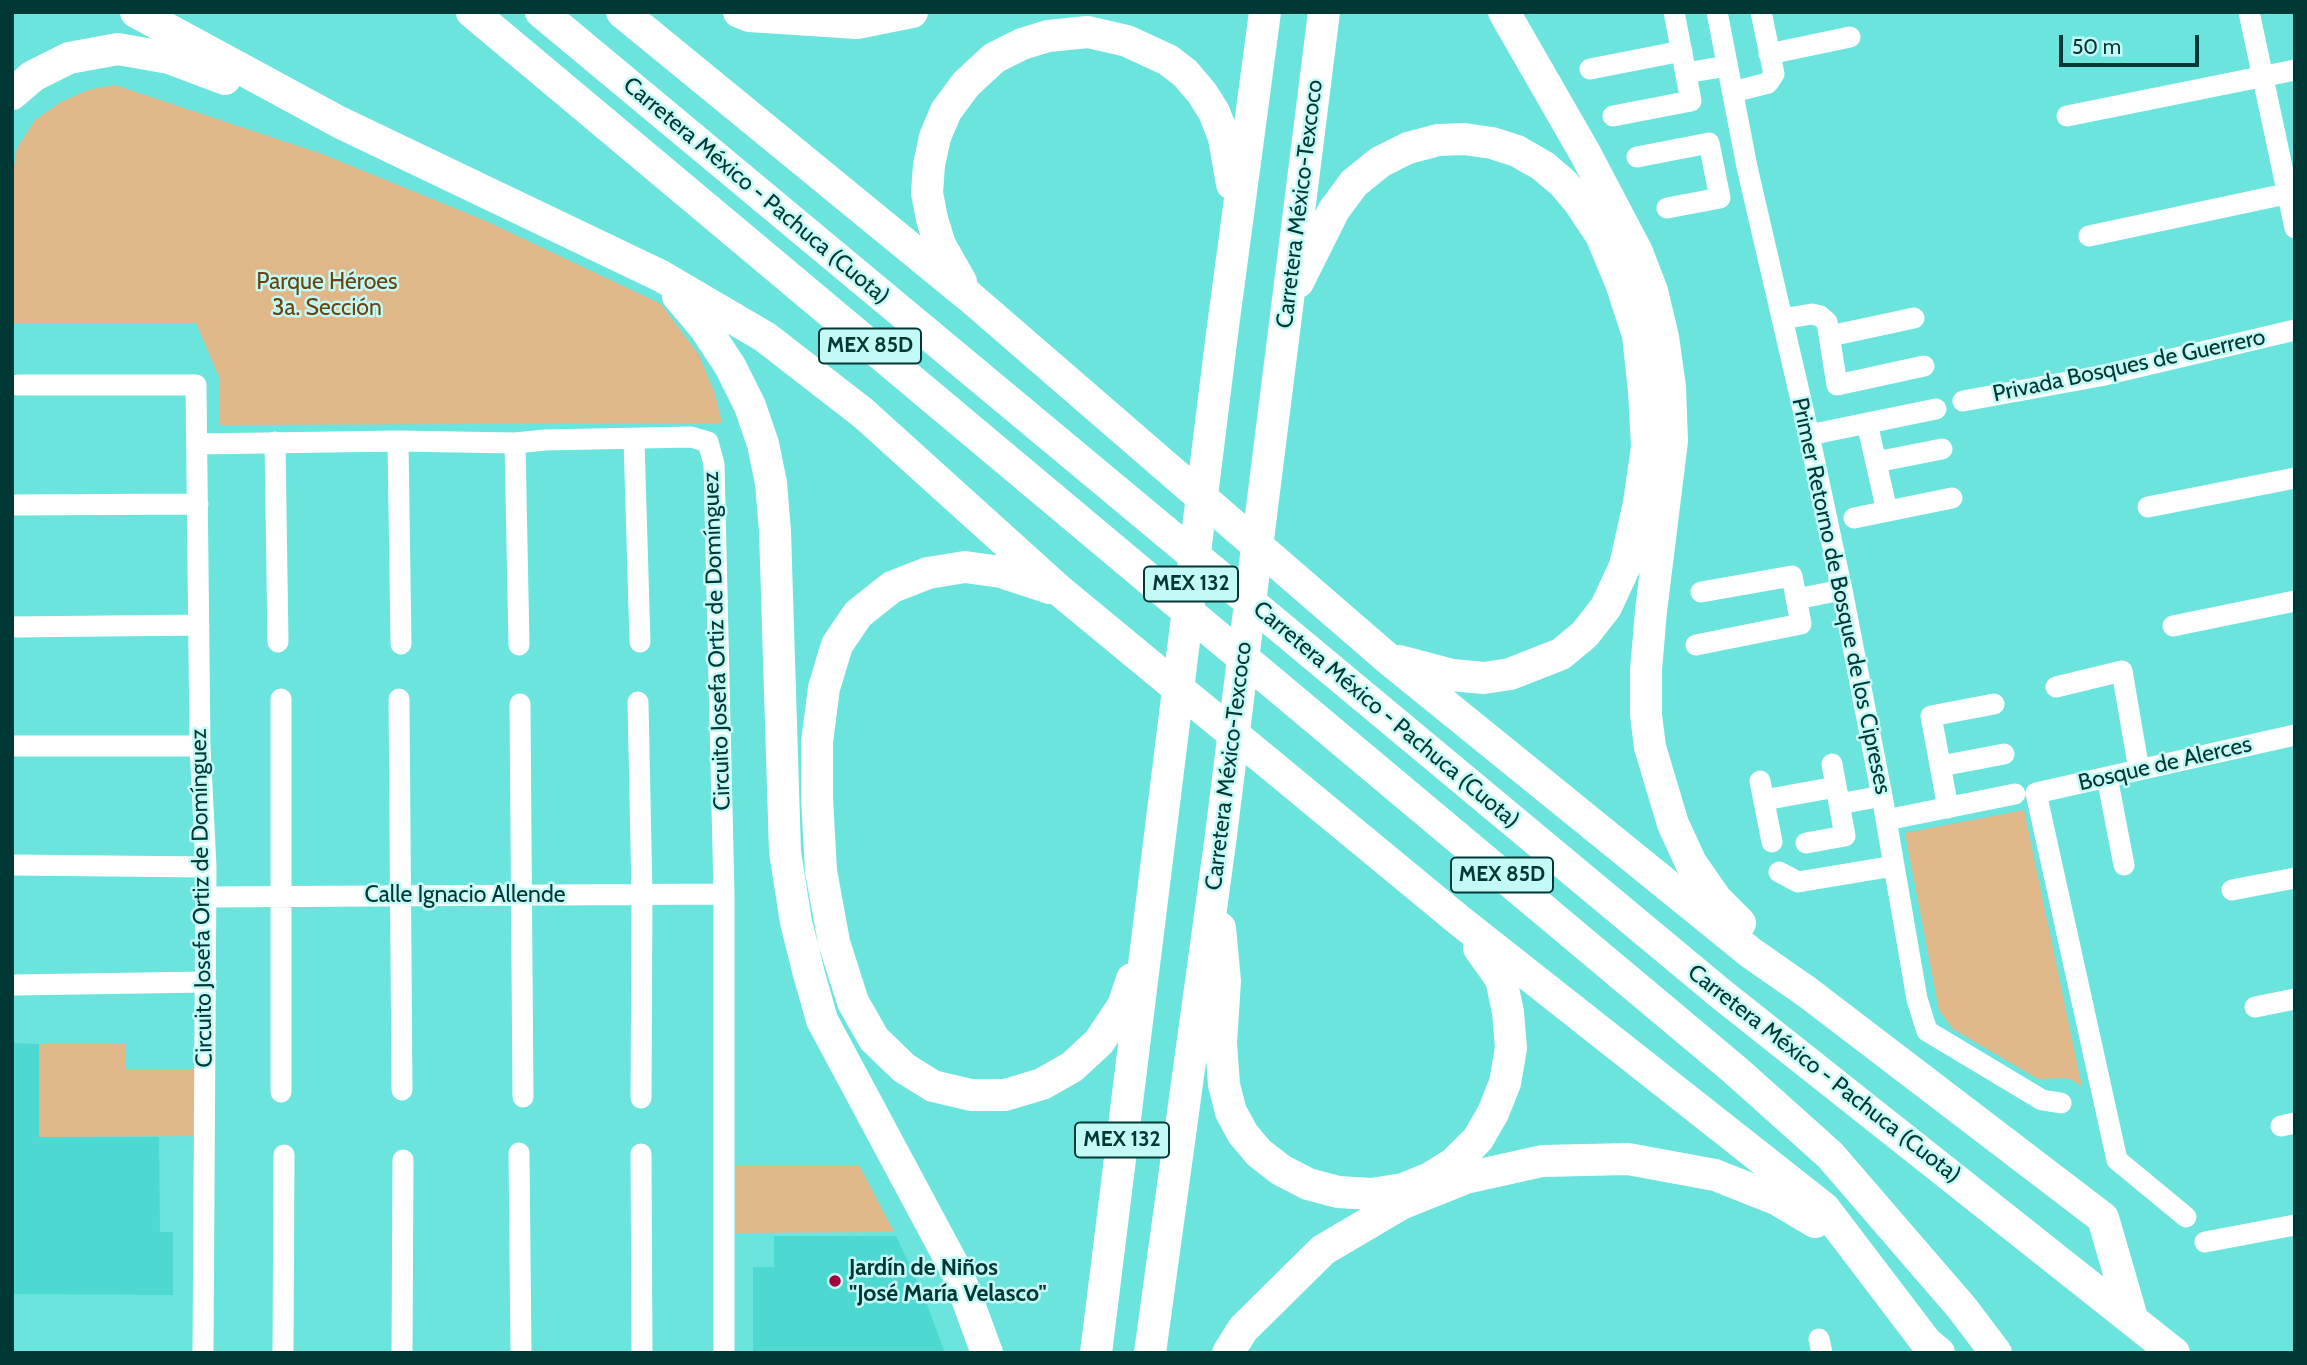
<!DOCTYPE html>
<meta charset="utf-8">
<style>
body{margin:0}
#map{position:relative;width:2307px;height:1365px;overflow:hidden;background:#6ae4dd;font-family:Cabin,sans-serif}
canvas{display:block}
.frame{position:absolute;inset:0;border:14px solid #003836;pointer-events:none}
.scale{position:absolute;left:2059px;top:35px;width:140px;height:32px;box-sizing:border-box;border:4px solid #003836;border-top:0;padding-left:9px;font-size:21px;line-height:24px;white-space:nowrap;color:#003836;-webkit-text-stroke:5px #c4faf6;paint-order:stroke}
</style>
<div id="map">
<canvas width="2307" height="1365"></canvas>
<div class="frame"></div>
<div class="scale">50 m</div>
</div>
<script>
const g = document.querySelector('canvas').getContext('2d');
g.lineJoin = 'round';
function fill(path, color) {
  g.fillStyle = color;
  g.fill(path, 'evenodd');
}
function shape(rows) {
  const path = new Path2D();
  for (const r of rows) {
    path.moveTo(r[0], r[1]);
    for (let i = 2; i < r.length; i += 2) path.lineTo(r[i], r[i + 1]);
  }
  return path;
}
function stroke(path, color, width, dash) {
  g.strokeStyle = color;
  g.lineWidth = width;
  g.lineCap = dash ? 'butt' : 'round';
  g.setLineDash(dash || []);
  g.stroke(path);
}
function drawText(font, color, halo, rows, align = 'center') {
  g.font = font + ' Cabin,sans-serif';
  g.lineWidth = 5;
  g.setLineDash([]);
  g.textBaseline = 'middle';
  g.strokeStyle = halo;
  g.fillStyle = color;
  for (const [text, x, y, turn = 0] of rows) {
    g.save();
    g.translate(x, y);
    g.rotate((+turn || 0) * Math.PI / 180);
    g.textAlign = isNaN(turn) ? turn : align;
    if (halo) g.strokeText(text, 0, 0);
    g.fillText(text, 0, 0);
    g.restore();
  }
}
const built = shape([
 [12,1043,39,1044,39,1137,159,1137,160,1232,173,1232,173,1295,12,1294],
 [774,1236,896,1236,924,1296,945,1353,753,1353,753,1267,774,1267]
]);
const green = shape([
 [115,85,322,154,486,221,661,304,699,355,715,394,722,423,220,425,219,377,196,323,12,323,12,179,17,148,35,120,61,102,88,90],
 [2024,810,2082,1087,2074,1081,2065,1078,2038,1079,1953,1029,1939,1010,1905,833],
 [39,1044,125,1044,125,1069,195,1069,195,1136,39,1137],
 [736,1165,859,1165,894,1232,736,1233]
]);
const minor = shape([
 [1717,12,1747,167,1809,435,1842,590,1882,796,1917,999,1927,1031,2042,1100,2061,1103],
 [2249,12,2295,228],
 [1769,54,1850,37],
 [1590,69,1682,51],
 [1686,73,1727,66],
 [1733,92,1768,83,1774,74,1761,12],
 [1613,116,1691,101,1674,12],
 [2067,116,2295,70],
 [1637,157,1709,143,1720,198,1667,208],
 [2089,236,2295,192],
 [1782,319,1812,314,1820,316,1827,322,1837,385,1924,366],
 [1830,336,1914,318],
 [18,385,196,385,200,746,206,867,203,1353],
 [1963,401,2100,376,2295,330],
 [1867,423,1887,511],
 [1809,435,1936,409],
 [634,440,640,642],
 [398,441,401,644],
 [275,442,278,642],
 [515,443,519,645],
 [197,444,398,441,515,443,545,440,691,437,708,442,714,464,724,894,724,1353],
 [1876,462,1942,449],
 [13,505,198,504],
 [2148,507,2295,478],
 [1854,518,1952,498],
 [1796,599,1842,590],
 [2173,626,2295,601],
 [12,627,199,625],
 [1696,645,1801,624,1792,576,1701,592],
 [2056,687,2122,671,2139,770],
 [281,699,281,1092],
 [399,699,402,1090],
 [638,702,642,895,641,1098],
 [520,704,523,1097],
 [14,746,200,746],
 [1941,766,2004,754],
 [2107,777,2124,865],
 [1760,781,1772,842],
 [1764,800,1836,787],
 [1839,804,1882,796],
 [1948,808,1931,716,1994,704],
 [1886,820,2015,794],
 [1806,843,1845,836,1832,764],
 [15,865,206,867],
 [1779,872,1798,882,1894,866],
 [2232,890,2295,878],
 [206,897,724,894],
 [15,985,206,982],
 [2255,1007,2295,999],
 [2281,1126,2295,1123],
 [519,1153,521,1353],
 [641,1154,642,1353],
 [2186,1217,2117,1160,2036,793,2295,735],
 [2205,1242,2295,1225],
 [1819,1339,1822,1353],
 [283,1353,284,1155],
 [402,1353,403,1160]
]);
const highway = shape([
 [136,12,339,122,661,276,765,337,863,413,1060,591,1460,921,1824,1208,1926,1342,1939,1353],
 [472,12,1735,1070,1830,1155,1962,1308,1996,1353],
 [541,12,1721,994,2174,1353],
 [622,12,970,297,1386,657,1751,953,1807,992,2103,1218,2132,1318],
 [739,12,749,16,857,23,912,12],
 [1504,12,1585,153,1637,252,1652,291,1663,337,1670,387,1672,441,1651,611,1646,670,1646,715,1650,747,1673,824,1691,863,1716,899,1740,923],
 [12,94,33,76,69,58,118,49,169,58,225,79],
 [961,282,940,245,932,219,927,193,929,165,935,137,946,111,966,84,994,58,1022,44,1048,36,1088,32,1127,41,1168,60,1185,73,1202,93,1214,112,1224,138,1232,184],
 [1298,282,1334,210,1354,183,1380,162,1408,148,1438,140,1464,139,1492,143,1517,151,1543,166,1563,183,1579,202,1601,235,1621,283,1638,335,1644,391,1647,447,1639,503,1625,566,1606,607,1585,634,1561,654,1510,674,1484,678,1452,675,1399,661],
 [678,296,705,328,730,366,750,406,763,444,771,483,775,531,785,852,796,922,809,974,822,1020,958,1274,987,1353],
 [1050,588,1001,572,965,567,928,573,892,587,858,614,837,645,824,688,817,742,817,798,821,871,834,942,853,1002,874,1039,904,1068,933,1086,971,1095,1005,1095,1042,1084,1072,1067,1099,1042,1123,1006,1132,979],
 [1220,928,1225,981,1221,1043,1224,1085,1231,1112,1243,1134,1259,1153,1281,1170,1308,1184,1338,1192,1372,1194,1403,1189,1430,1178,1454,1163,1478,1139,1493,1113,1505,1083,1511,1048,1508,1012,1501,979,1479,948],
 [1096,1353,1222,334,1265,12],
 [1150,1353,1220,843,1324,12],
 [1228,1353,1243,1329,1323,1250,1401,1204,1466,1178,1542,1161,1628,1159,1715,1175,1778,1200,1815,1222]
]);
const markers = [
 [835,1281,7,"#a1023e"]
];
const shields = [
 [870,346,102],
 [1191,584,94],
 [1502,875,102],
 [1122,1140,94]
];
const shieldNames = [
 ["MEX 85D",870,346],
 ["MEX 132",1191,584],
 ["MEX 85D",1502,875],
 ["MEX 132",1122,1140]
];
const streetNames = [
 ["Carretera México - Pachuca (Cuota)",756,191,40],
 ["Carretera México-Texcoco",1300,204,-83],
 ["Privada Bosques de Guerrero",2129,366,-12],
 ["Primer Retorno de Bosque de los Cipreses",1841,596,78],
 ["Circuito Josefa Ortiz de Domínguez",717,641,-92],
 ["Carretera México - Pachuca (Cuota)",1386,715,40],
 ["Bosque de Alerces",2165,764,-13],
 ["Carretera México-Texcoco",1229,766,-83],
 ["Calle Ignacio Allende",465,895],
 ["Circuito Josefa Ortiz de Domínguez",202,898,-91],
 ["Carretera México - Pachuca (Cuota)",1824,1074,38]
];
const parkNames = [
 ["Parque Héroes",327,282],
 ["3a. Sección",327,308]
];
const poiNames = [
 ["Jardín de Niños",849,1268],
 ["\"José María Velasco\"",849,1294]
];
fill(built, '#4dd9d2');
fill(green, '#e0b788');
stroke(minor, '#fff', 21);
stroke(highway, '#fff', 32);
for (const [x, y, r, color] of markers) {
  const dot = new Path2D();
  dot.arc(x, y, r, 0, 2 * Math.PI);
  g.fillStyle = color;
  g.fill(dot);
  stroke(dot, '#c4faf6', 2.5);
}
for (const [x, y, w] of shields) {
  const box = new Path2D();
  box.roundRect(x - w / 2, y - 17.5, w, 35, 5);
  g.fillStyle = '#c4faf6';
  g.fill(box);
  stroke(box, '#003836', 2);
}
drawText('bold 21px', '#003836', null, shieldNames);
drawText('23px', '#003836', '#c4faf6', streetNames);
drawText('23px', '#694411', '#c4faf6', parkNames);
drawText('bold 23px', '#003836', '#c4faf6', poiNames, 'left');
</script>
